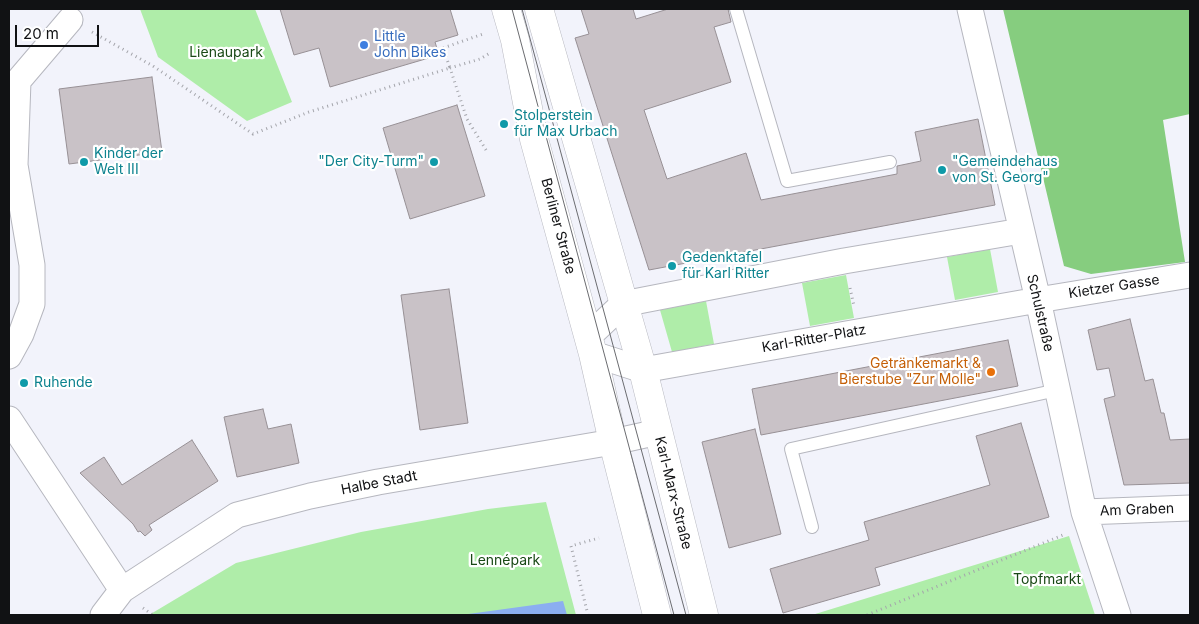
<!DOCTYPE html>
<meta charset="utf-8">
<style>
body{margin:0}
#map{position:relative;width:1199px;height:624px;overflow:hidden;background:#f2f3fb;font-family:Inter,sans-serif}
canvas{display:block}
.frame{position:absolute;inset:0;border:10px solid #111214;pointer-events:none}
.scale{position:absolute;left:15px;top:25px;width:84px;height:22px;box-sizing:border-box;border:2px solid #111214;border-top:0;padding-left:6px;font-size:15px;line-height:18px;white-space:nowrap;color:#111214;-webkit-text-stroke:4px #fff;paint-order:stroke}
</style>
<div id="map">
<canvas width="1199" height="624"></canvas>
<div class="frame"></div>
<div class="scale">20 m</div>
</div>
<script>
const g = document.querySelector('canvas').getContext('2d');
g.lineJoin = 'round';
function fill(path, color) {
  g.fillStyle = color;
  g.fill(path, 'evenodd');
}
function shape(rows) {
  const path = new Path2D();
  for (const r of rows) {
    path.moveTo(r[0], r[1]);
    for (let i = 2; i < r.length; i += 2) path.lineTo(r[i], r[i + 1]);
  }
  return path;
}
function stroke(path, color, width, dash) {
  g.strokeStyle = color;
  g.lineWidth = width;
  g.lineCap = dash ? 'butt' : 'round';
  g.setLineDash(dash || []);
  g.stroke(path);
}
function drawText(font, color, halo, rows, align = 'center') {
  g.font = font + ' Inter,sans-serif';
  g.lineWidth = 4.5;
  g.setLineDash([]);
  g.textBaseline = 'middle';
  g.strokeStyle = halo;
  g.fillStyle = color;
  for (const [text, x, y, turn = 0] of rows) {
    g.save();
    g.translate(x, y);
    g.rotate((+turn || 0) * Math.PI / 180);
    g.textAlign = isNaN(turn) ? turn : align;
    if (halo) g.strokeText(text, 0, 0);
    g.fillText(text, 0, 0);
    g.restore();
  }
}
const green = shape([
 [140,9,255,9,292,102,247,121,158,57],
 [990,249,998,292,955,300,947,257],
 [846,275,854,318,810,326,802,283],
 [706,301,714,344,672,352,660,310],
 [546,502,576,615,149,615,236,563,361,532,488,509],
 [1069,536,1095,615,812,615]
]);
const forest = shape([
 [1003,9,1190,9,1190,114,1163,120,1185,262,1091,274,1064,266]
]);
const water = shape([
 [563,601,567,615,461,615]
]);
const building = shape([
 [280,9,450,9,458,35,435,42,439,55,330,87,319,48,294,55,280,9],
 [581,9,633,9,636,19,668,9,728,9,731,22,714,27,731,82,644,110,667,179,746,153,761,200,897,174,897,166,921,161,915,132,978,119,995,205,649,270,575,38,589,34,581,9],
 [152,77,162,152,69,164,59,89,152,77],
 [457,105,485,196,410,219,383,128,457,105],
 [449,289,468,423,420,430,401,295,449,289],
 [1130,319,1145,381,1153,379,1161,413,1164,413,1170,440,1190,439,1190,483,1124,485,1104,399,1115,396,1109,368,1097,370,1088,330,1130,319],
 [1008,340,1018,386,761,435,752,389,1008,340],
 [263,409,268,429,291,424,299,463,237,477,224,417,263,409],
 [1021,423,1049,517,875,568,880,585,783,613,770,569,869,540,864,522,990,485,976,436,1021,423],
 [755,429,781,534,729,548,702,442,755,429],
 [192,440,218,481,149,525,152,530,145,536,140,531,138,532,133,524,80,473,104,457,122,485,192,440]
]);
const path = shape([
 [92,32,153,66,253,134,309,112,450,68,443,48,483,34],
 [486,150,467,119,450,68,480,59,490,53],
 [850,288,854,306],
 [143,608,153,615],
 [588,615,571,546,599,538],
 [867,615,1063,535]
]);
const service = shape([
 [736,9,787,181,890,162],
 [812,527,791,449,1057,390]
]);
const minor = shape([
 [970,9,1038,300,1084,512,1118,615],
 [588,337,623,304,844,261,1021,231],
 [593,354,643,370,1038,300,1190,275],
 [9,356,21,334,32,304,32,265,15,165,18,81,70,20],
 [9,419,122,590],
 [1084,512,1190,508],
 [103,615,122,590,237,515,310,496,378,482,613,442,658,432]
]);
const tertiary = shape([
 [506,9,515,40,534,139,593,354,613,442,657,615],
 [539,9,643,370,704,615]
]);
const tram = shape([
 [512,9,674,615],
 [522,9,686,615]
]);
const markers = [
 [364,45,5,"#3f7fe0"],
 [504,124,5,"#0f9aa8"],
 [84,162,5,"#0f9aa8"],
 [434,162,5,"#0f9aa8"],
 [942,170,5,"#0f9aa8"],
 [672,266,5,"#0f9aa8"],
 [991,372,5,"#e8710a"],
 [24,383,5,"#0f9aa8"]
];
const shopNames = [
 ["Little",374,37],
 ["John Bikes",374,53]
];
const parkNames = [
 ["Lienaupark",226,53],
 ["Lennépark",505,561],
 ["Topfmarkt",1047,580]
];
const cultureNames = [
 ["Stolperstein",514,116],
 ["für Max Urbach",514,132],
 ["Kinder der",94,154],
 ["Welt III",94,170],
 ["\"Der City-Turm\"",424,162,"right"],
 ["\"Gemeindehaus",952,162],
 ["von St. Georg\"",952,178],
 ["Gedenktafel",682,258],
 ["für Karl Ritter",682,274],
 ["Ruhende",34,383]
];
const streetNames = [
 ["Berliner Straße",558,226,75],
 ["Kietzer Gasse",1114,287,-9],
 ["Schulstraße",1040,313,77],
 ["Karl-Ritter-Platz",814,339,-10],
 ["Halbe Stadt",379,483,-11],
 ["Karl-Marx-Straße",673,493,76],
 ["Am Graben",1137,510,-2]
];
const foodNames = [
 ["Getränkemarkt &",981,364],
 ["Bierstube \"Zur Molle\"",981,380]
];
fill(green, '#afeda9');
fill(forest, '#86cd7f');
fill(water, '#8baef0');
fill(building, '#c9c2c7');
stroke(building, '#979095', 1);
stroke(service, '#b6b7bf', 14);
stroke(minor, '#b6b7bf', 27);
stroke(tertiary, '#b6b7bf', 29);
stroke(path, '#a4a5ab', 3, [1, 4]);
stroke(service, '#fff', 12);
stroke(minor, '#fff', 25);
stroke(tertiary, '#fff', 28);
stroke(tram, '#6b6c70', 1);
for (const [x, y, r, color] of markers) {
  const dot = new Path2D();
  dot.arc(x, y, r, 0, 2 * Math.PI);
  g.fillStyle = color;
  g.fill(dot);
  stroke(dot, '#fff', 2);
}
drawText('14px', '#366cbe', '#fff', shopNames, 'left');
drawText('14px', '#194915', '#fff', parkNames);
drawText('14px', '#0d838f', '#fff', cultureNames, 'left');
drawText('14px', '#111214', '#fff', streetNames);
drawText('14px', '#c56008', '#fff', foodNames, 'right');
</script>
